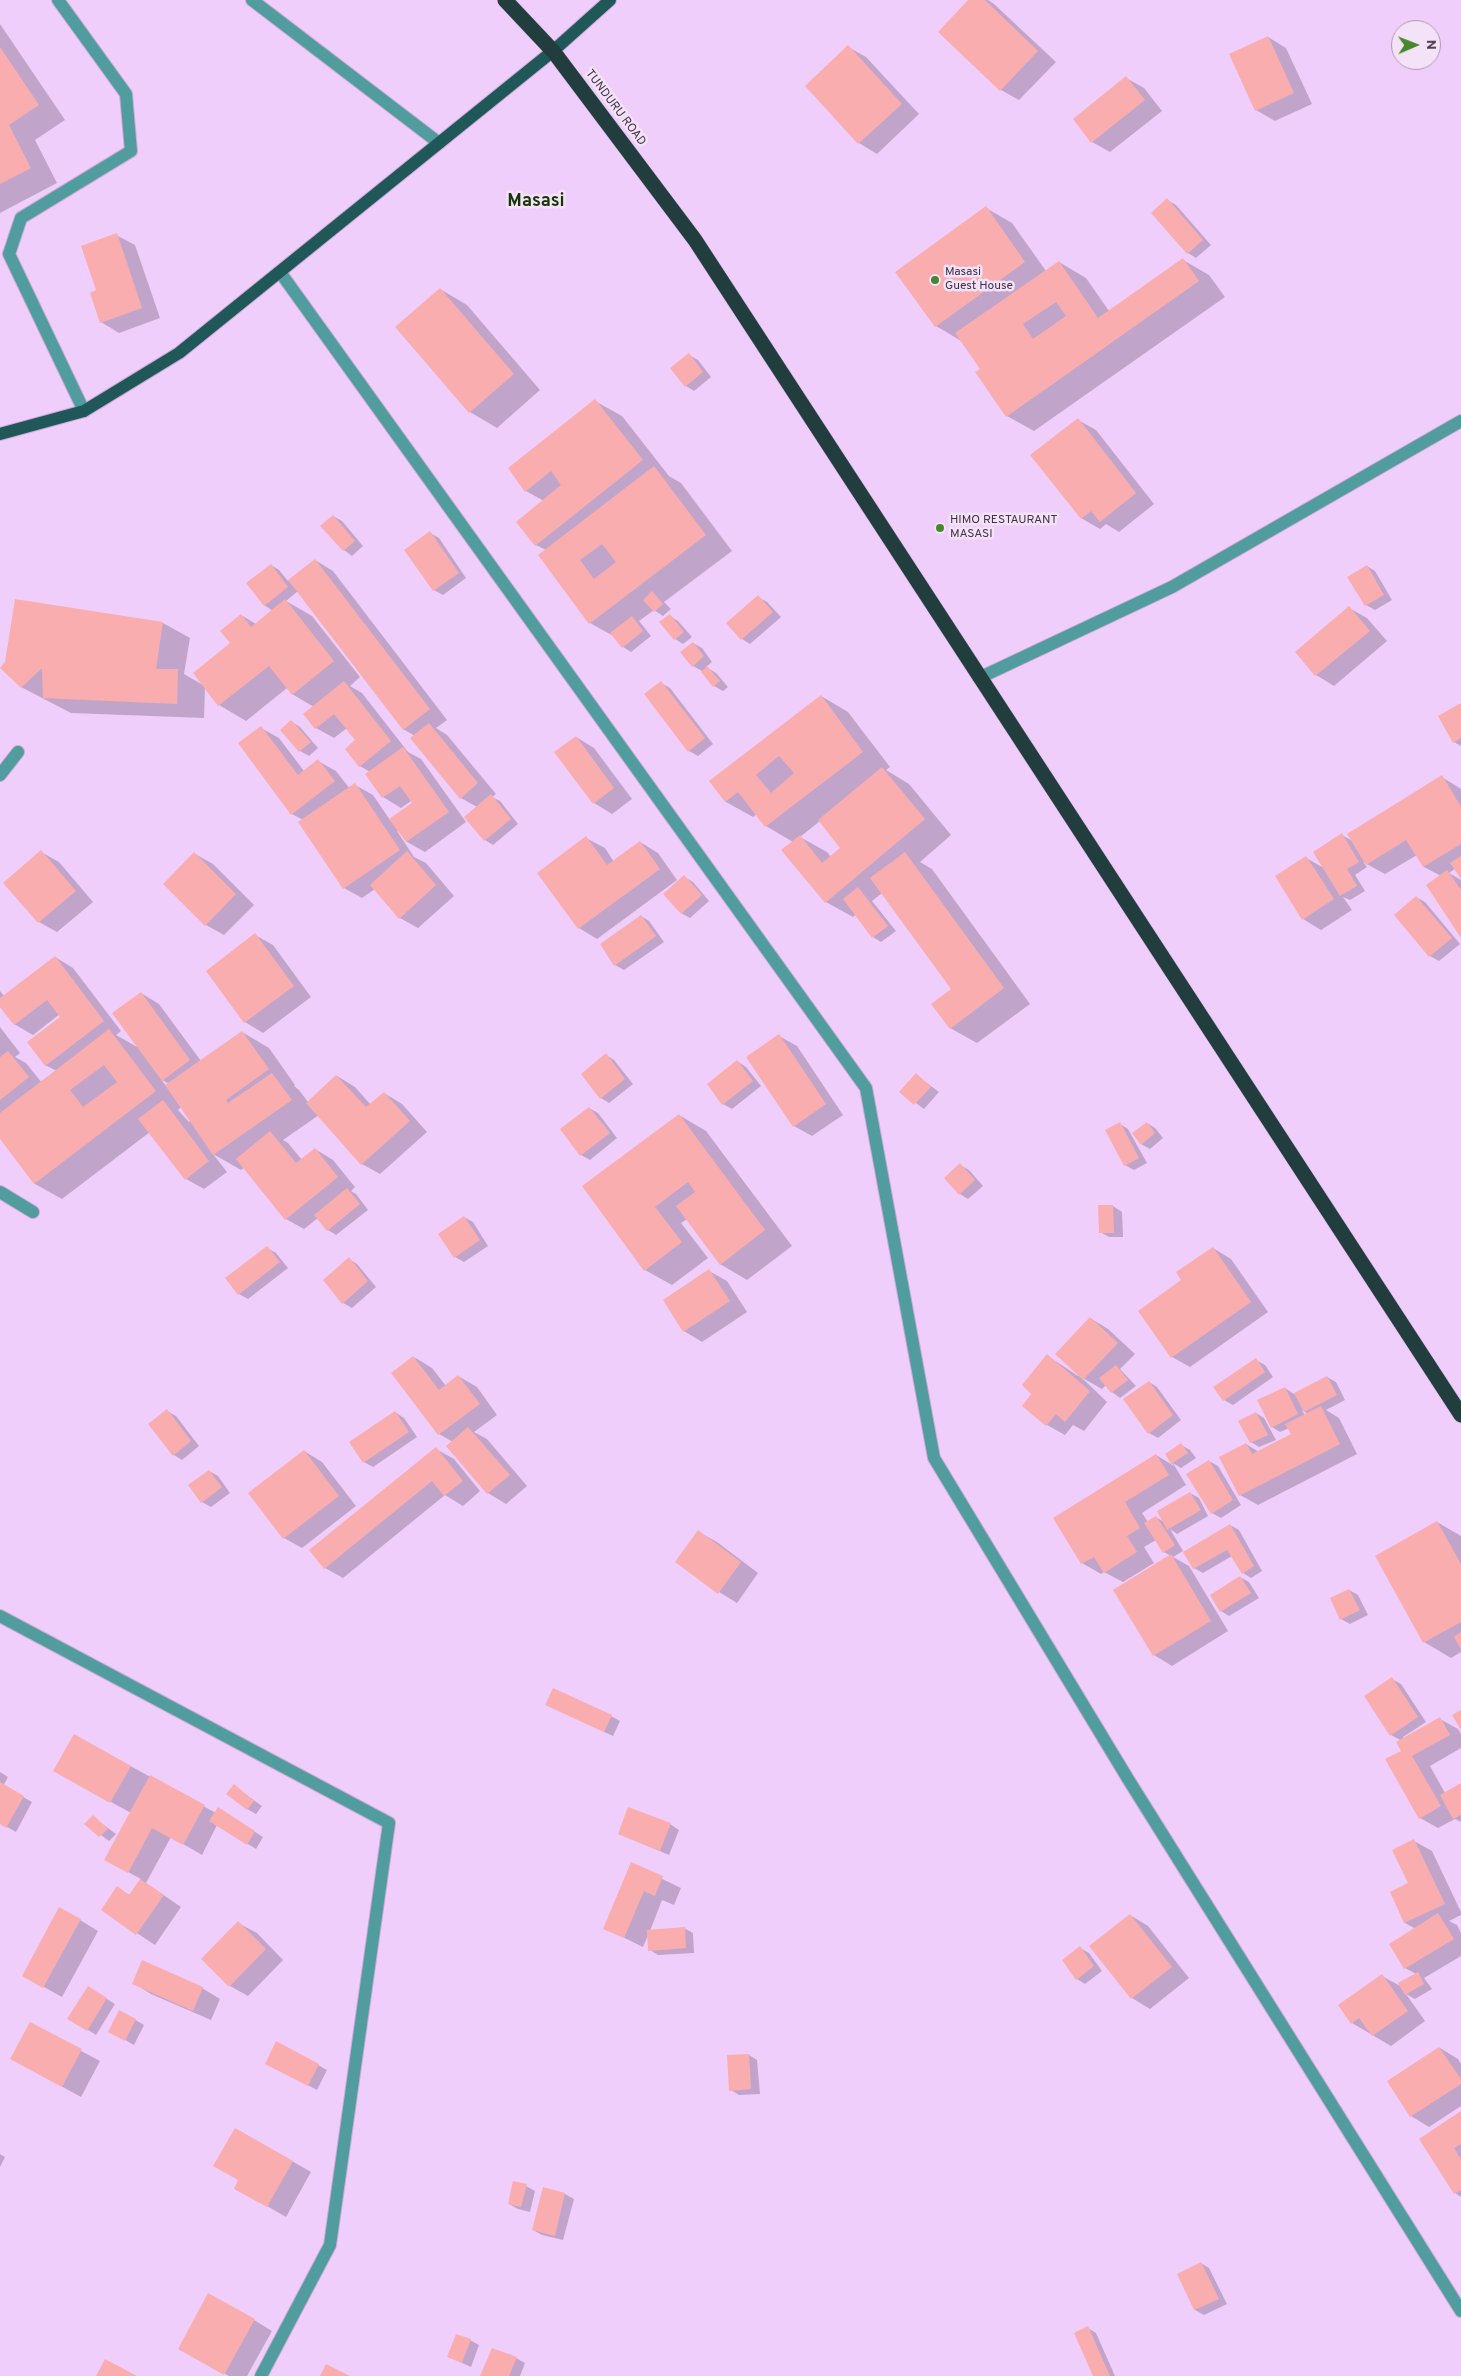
<!DOCTYPE html>
<style>
body{margin:0}
#map{position:relative;width:1461px;height:2376px;overflow:hidden;background:#f0cefc;font-family:Overpass,sans-serif}
canvas{display:block}
.north{position:absolute;left:1391px;top:20px;width:50px;height:50px;box-sizing:border-box;background:#f4e2f9;border:1px solid #ad9bb2;border-radius:50%;rotate:89deg;font-size:14px;font-weight:700;line-height:20px;text-align:center;color:#423147}
.north::after{content:'';display:block;margin:auto;width:18px;height:22px;background:#47882a;clip-path:polygon(50% 0,100% 100%,50% 72%,0 100%)}
</style>
<div id="map">
<canvas width="1461" height="2376"></canvas>
<div class="north">N</div>
</div>
<script>
const g = document.querySelector('canvas').getContext('2d');
g.lineJoin = 'round';
function fill(path, color) {
  g.fillStyle = color;
  g.fill(path, 'evenodd');
}
function shape(rows) {
  const path = new Path2D();
  for (const r of rows) {
    path.moveTo(r[0], r[1]);
    for (let i = 2; i < r.length; i += 2) path.lineTo(r[i], r[i + 1]);
  }
  return path;
}
function stroke(path, color, width, dash) {
  g.strokeStyle = color;
  g.lineWidth = width;
  g.lineCap = dash ? 'butt' : 'round';
  g.setLineDash(dash || []);
  g.stroke(path);
}
function drawText(font, color, halo, rows, align = 'center') {
  g.font = font + ' Overpass,sans-serif';
  g.lineWidth = 5;
  g.setLineDash([]);
  g.textBaseline = 'middle';
  g.strokeStyle = halo;
  g.fillStyle = color;
  for (const [text, x, y, turn = 0] of rows) {
    g.save();
    g.translate(x, y);
    g.rotate((+turn || 0) * Math.PI / 180);
    g.textAlign = isNaN(turn) ? turn : align;
    if (halo) g.strokeText(text, 0, 0);
    g.fillText(text, 0, 0);
    g.restore();
  }
}
const shadow = shape([
 [970,0,988,0,994,4,1056,62,1019,100,1001,90,940,32],
 [0,24,65,120,35,140,57,183,0,213],
 [1268,37,1286,48,1312,104,1275,121,1256,110,1231,54],
 [848,47,866,57,919,114,877,154,859,143,807,86],
 [1126,78,1144,88,1162,111,1110,152,1092,142,1075,119],
 [1167,200,1176,205,1211,245,1196,258,1188,253],
 [986,208,1012,223,1046,271,1059,262,1086,278,1109,311,1183,260,1209,275,1225,297,1034,431,1007,416,982,369,963,342,936,326,897,272],
 [116,235,135,245,160,318,119,333,101,322,98,291],
 [440,289,467,305,540,390,497,428,470,412,397,327],
 [689,355,698,360,711,377,694,391,686,386],
 [595,401,622,416,669,476,681,483,732,551,664,602,671,609,663,616,654,610,639,621,651,636,631,652,623,647,615,637,590,623,546,550,536,545,544,501,526,491],
 [1078,420,1096,430,1154,504,1119,532,1106,524,1100,529,1081,518],
 [333,516,342,521,363,546,352,556,344,550],
 [430,533,439,538,466,578,443,595,434,590],
 [315,560,333,571,447,720,436,728,447,735,496,794,492,797,500,801,518,824,493,845,485,840,477,807,461,798,415,736,403,729,298,591,286,601,312,616,360,677,350,686,362,693,408,752,421,759,466,822,425,852,407,842,399,830,397,831,414,857,426,863,454,896,418,928,400,918,375,889,362,898,344,888,303,820,292,814,261,728,279,738,304,771,318,761,336,771,350,789,355,785,373,795,390,820,413,803,411,801,401,808,383,797,367,774,370,772,360,766,357,740,347,728,334,738,316,728,314,707,292,694,287,688,246,721,219,705,205,687,204,718,71,713,21,687,6,663,16,600,163,623,190,638,184,674,203,685,232,644,241,615,256,624,273,611,264,605,271,565,279,570,288,581],
 [1367,566,1375,571,1392,600,1375,610,1366,605,1348,578],
 [758,597,767,602,781,617,750,644,742,639],
 [1349,608,1367,618,1387,641,1334,686,1316,675],
 [670,616,678,621,692,637,683,644,675,639],
 [693,643,702,648,712,662,706,667,716,673,728,687,723,691,714,686,702,671,693,666],
 [661,683,670,688,713,744,698,756,689,751],
 [821,696,848,712,890,767,886,770,909,784,951,835,920,862,932,869,1030,1004,977,1043,950,1028,953,990,882,893,872,901,896,931,881,942,873,937,856,914,853,917,826,902,793,842,766,826,757,814,753,817,726,802,710,781],
 [820,821,842,849,831,857,827,852,800,837],
 [1461,704,1461,746,1454,742],
 [292,722,300,727,318,748,309,756,300,751],
 [576,737,594,748,632,799,612,814,594,803],
 [1442,777,1461,789,1461,877,1456,868,1449,873,1461,880,1461,935,1441,876,1424,867,1417,855,1385,874,1363,862,1367,867,1355,875,1365,891,1350,900,1343,897,1352,910,1321,930,1303,919,1306,858,1324,868,1342,835,1354,842],
 [586,838,605,848,614,862,640,842,658,853,677,880,597,939,579,928,539,873],
 [41,852,59,862,93,902,57,932,39,922],
 [195,854,213,864,254,905,224,935,206,925],
 [684,877,693,882,709,901,690,918,681,913],
 [1416,897,1425,902,1460,944,1439,961,1430,956,1396,915],
 [641,916,649,921,664,942,624,970,615,965],
 [255,935,273,945,311,997,263,1033,245,1022,207,971],
 [55,957,73,968,121,1031,116,1035,139,1048,141,993,159,1004,201,1061,242,1032,269,1048,295,1085,294,1086,299,1090,308,1102,337,1076,355,1087,371,1105,384,1093,402,1104,427,1132,380,1174,362,1164,319,1115,283,1140,288,1143,302,1160,315,1149,333,1160,355,1187,351,1191,356,1194,368,1210,336,1235,328,1230,318,1218,304,1229,286,1219,244,1168,241,1170,213,1154,227,1172,204,1189,186,1179,150,1132,62,1199,35,1184,0,1137,0,1027,20,1053,15,1057,26,1063,42,1083,57,1071,45,1065,62,1017,60,1014,33,1035,14,1024,0,1007,0,991,4,996],
 [161,1079,169,1084,166,1086],
 [181,1107,191,1121,189,1122,178,1110],
 [779,1036,797,1046,843,1115,812,1136,794,1126],
 [606,1055,614,1060,633,1084,609,1103,601,1098],
 [737,1061,746,1067,761,1086,732,1109,723,1104],
 [916,1075,939,1092,924,1109,901,1092],
 [589,1108,598,1113,617,1138,590,1160,581,1155],
 [679,1115,706,1131,792,1246,747,1280,720,1264,687,1219,681,1223,708,1258,672,1285,645,1270,584,1187],
 [1147,1123,1155,1128,1163,1138,1150,1149,1141,1144],
 [1120,1124,1128,1129,1147,1163,1134,1170,1125,1165],
 [960,1165,969,1170,983,1186,968,1199,960,1194],
 [1113,1206,1122,1212,1123,1237,1109,1237,1100,1232],
 [464,1217,473,1222,488,1246,464,1262,455,1257,440,1234],
 [267,1248,276,1253,288,1268,248,1299,239,1294,227,1278],
 [1213,1248,1231,1259,1268,1312,1190,1367,1172,1357,1183,1280],
 [349,1259,357,1264,376,1287,352,1308,343,1303],
 [709,1271,727,1281,747,1312,702,1342,684,1331],
 [1090,1318,1108,1329,1135,1354,1120,1369,1136,1386,1120,1398,1112,1392,1106,1385,1102,1389,1081,1377,1107,1402,1084,1431,1073,1425,1065,1435,1047,1425,1033,1394,1048,1356,1078,1376,1079,1375],
 [414,1357,432,1368,446,1386,458,1376,477,1387,497,1415,474,1432,487,1439,527,1486,506,1504,488,1493,448,1447,453,1442,439,1434],
 [1256,1360,1265,1365,1273,1377,1233,1405,1224,1400],
 [1327,1377,1336,1382,1345,1400,1326,1410,1339,1418,1357,1454,1258,1505,1240,1495,1246,1444,1259,1452,1292,1434,1289,1428,1280,1432,1272,1427,1285,1388,1294,1394],
 [1302,1410,1308,1414,1305,1416],
 [1149,1382,1157,1387,1181,1420,1158,1438,1149,1433],
 [167,1411,176,1416,199,1446,182,1460,174,1455],
 [395,1412,404,1418,417,1437,373,1467,364,1462],
 [1256,1413,1264,1418,1276,1440,1259,1447,1251,1442],
 [1181,1445,1190,1450,1196,1458,1181,1468,1173,1463,1186,1485,1142,1513,1148,1522,1156,1517,1164,1522,1190,1493,1199,1498,1208,1516,1177,1534,1170,1529,1183,1551,1173,1557,1189,1566,1228,1631,1172,1666,1154,1655,1171,1556,1164,1552,1156,1540,1144,1547,1154,1563,1123,1582,1104,1572,1101,1574,1082,1563,1055,1519,1156,1455,1174,1466,1166,1455],
 [436,1449,454,1459,480,1491,463,1506,445,1495,343,1578,325,1568],
 [304,1451,322,1462,356,1506,302,1548,284,1538],
 [1209,1461,1218,1466,1241,1505,1221,1518,1212,1513],
 [209,1471,218,1476,230,1493,211,1507,202,1502],
 [1437,1522,1461,1536,1461,1652,1451,1658,1424,1642],
 [1230,1525,1239,1530,1262,1571,1251,1578,1243,1573,1232,1556,1203,1573,1194,1568,1185,1552],
 [699,1532,717,1542,758,1573,737,1603,719,1592],
 [1240,1577,1249,1582,1259,1598,1229,1616,1221,1611],
 [1349,1590,1358,1595,1368,1615,1350,1624,1341,1619],
 [1392,1679,1401,1684,1426,1722,1403,1737,1404,1739,1440,1719,1458,1729,1461,1734,1461,1748,1430,1766,1445,1793,1461,1784,1461,1822,1455,1819,1438,1828,1420,1818,1402,1741,1391,1735],
 [555,1709,611,1716,620,1721,613,1736],
 [74,1735,216,1813,227,1814,263,1837,256,1849,217,1825,202,1855,171,1837,146,1883,181,1907,155,1945,102,1910,117,1888,130,1895,141,1879,106,1860,131,1813,55,1771],
 [0,1772,8,1777,3,1786,32,1802,16,1832,0,1823],
 [234,1786,262,1806,256,1814,247,1809],
 [93,1817,116,1834,109,1841,86,1824],
 [670,1824,679,1830,669,1855,619,1834],
 [1414,1841,1432,1851,1461,1912,1461,1915,1449,1921,1457,1925,1461,1933,1461,1956,1424,1978,1432,1989,1415,1999,1406,1994,1425,2021,1391,2046,1352,2023,1382,1976,1402,1987,1416,1974,1405,1968,1416,1929,1405,1923,1391,1893,1410,1884],
 [631,1864,681,1888,674,1905,662,1900,650,1931,684,1928,693,1933,694,1953,658,1955,650,1950,649,1933,643,1947,604,1928],
 [1130,1915,1148,1926,1189,1978,1150,2009,1132,1998],
 [80,1920,98,1931,62,1997,24,1976],
 [238,1923,257,1933,283,1960,248,1996,230,1986],
 [1080,1948,1089,1953,1102,1971,1085,1984,1077,1979],
 [133,1983,202,1988,220,1999,211,2020,151,1994],
 [97,1993,115,2004,96,2035,69,2018],
 [120,2011,144,2025,134,2045,110,2031],
 [30,2024,100,2061,81,2097,30,2069],
 [1440,2048,1458,2059,1461,2064,1461,2106,1429,2127,1411,2116,1388,2081],
 [749,2055,757,2060,760,2094,739,2095,731,2090],
 [318,2065,327,2070,317,2090,275,2068],
 [1461,2113,1461,2197,1455,2193,1420,2139],
 [236,2129,311,2172,286,2217,236,2188,240,2180],
 [0,2154,5,2157,0,2167],
 [526,2186,535,2191,530,2212,518,2209,509,2204],
 [544,2189,565,2194,574,2199,563,2240,542,2235,533,2230],
 [1201,2263,1209,2268,1227,2304,1204,2315,1195,2310,1179,2274],
 [254,2320,272,2331,247,2376,229,2376,180,2348],
 [1088,2328,1096,2333,1115,2376,1094,2376],
 [470,2340,479,2345,471,2367,449,2357],
 [516,2358,525,2363,520,2376,482,2376]
]);
const building = shape([
 [968,0,985,0,1038,51,1000,91,938,32],
 [1268,36,1294,93,1255,111,1229,54],
 [848,45,902,104,858,144,805,86],
 [0,47,39,105,9,125,31,168,0,184],
 [1126,76,1145,100,1091,143,1073,119],
 [1167,198,1203,240,1187,254,1151,213],
 [986,206,1025,262,935,327,895,272],
 [117,233,142,308,100,323,90,293,96,290,81,246],
 [1183,258,1199,281,1006,417,975,372,980,369,955,333,1059,261,1098,318],
 [1056,302,1066,316,1033,339,1023,324],
 [440,288,514,374,469,413,395,327],
 [689,353,703,372,685,387,670,368],
 [595,399,643,460,535,546,516,522,561,485,551,471,525,492,508,468],
 [1078,418,1136,493,1100,522,1091,511,1081,519,1030,455],
 [654,466,706,535,589,624,538,555],
 [602,544,616,562,594,579,580,560],
 [333,515,355,541,343,551,320,526],
 [430,531,459,573,433,591,404,550],
 [315,559,430,709,403,730,288,580],
 [271,564,288,587,264,606,246,583],
 [1367,565,1384,595,1365,606,1347,577],
 [652,591,663,604,654,612,643,600],
 [758,595,773,612,741,640,726,623],
 [15,599,163,622,156,669,178,669,177,704,43,698,42,668,21,688,0,668,5,662],
 [285,599,334,661,292,695,269,666,218,706,193,673,230,643,220,631,241,614,251,627],
 [1349,606,1370,631,1315,676,1295,652],
 [670,614,684,632,674,640,659,622],
 [632,616,643,631,622,648,610,633],
 [693,642,704,656,692,667,680,652],
 [707,666,720,681,713,687,701,672],
 [344,681,391,741,359,767,345,749,355,740,334,714,315,729,303,714],
 [661,681,705,738,688,752,644,694],
 [821,695,863,752,765,827,738,792,725,802,709,781],
 [779,756,794,773,771,793,756,775],
 [1461,703,1461,738,1453,743,1438,716],
 [291,720,311,742,299,752,280,730],
 [429,723,478,783,460,799,410,738],
 [261,726,298,775,318,759,335,781,291,815,238,743],
 [576,736,614,788,593,804,554,752],
 [403,747,449,812,406,842,389,819,412,803,400,786,382,798,365,774],
 [882,767,925,819,825,903,781,850,800,835,822,863,840,848,818,820],
 [1442,775,1461,807,1461,844,1423,867,1406,840,1366,865,1347,834],
 [355,783,400,850,343,889,298,822],
 [491,794,511,819,484,841,464,817],
 [1342,833,1359,862,1347,869,1357,886,1340,896,1313,852],
 [586,836,607,865,640,841,660,869,578,929,537,873],
 [41,850,76,891,38,923,3,883],
 [407,851,436,885,399,919,370,885],
 [194,852,236,894,205,926,163,884],
 [905,852,1004,988,950,1029,931,1004,951,989,870,878],
 [1306,856,1334,899,1302,920,1275,876],
 [1461,856,1461,879,1450,863],
 [1447,870,1461,890,1461,938,1426,885],
 [684,875,702,895,681,914,663,894],
 [858,887,888,926,872,938,843,899],
 [1416,896,1452,938,1429,957,1394,915],
 [641,915,656,936,614,966,600,944],
 [255,933,294,986,244,1023,206,971],
 [55,956,104,1021,45,1066,27,1042,60,1017,47,1000,14,1025,0,1007,0,998],
 [141,992,190,1060,162,1081,112,1013],
 [109,1029,156,1091,34,1184,0,1139,0,1113],
 [104,1065,117,1082,83,1107,70,1090],
 [242,1031,269,1069,226,1100,228,1103,272,1073,292,1100,213,1155,165,1085],
 [779,1034,826,1104,793,1127,746,1057],
 [8,1051,29,1077,0,1100,0,1057],
 [606,1053,625,1079,600,1099,581,1074],
 [737,1060,753,1081,722,1105,707,1084],
 [916,1073,931,1087,914,1105,899,1092],
 [336,1075,366,1107,384,1092,410,1121,361,1165,306,1103],
 [163,1100,209,1161,185,1180,138,1119],
 [589,1107,610,1133,580,1156,560,1129],
 [679,1114,765,1230,720,1265,676,1206,695,1192,688,1182,655,1207,682,1242,644,1271,582,1186],
 [1120,1122,1139,1158,1124,1166,1105,1130],
 [1147,1122,1155,1133,1141,1145,1132,1133],
 [270,1131,296,1163,315,1148,338,1177,285,1220,236,1159],
 [960,1163,975,1180,959,1195,944,1178],
 [347,1188,360,1204,327,1231,314,1215],
 [1098,1205,1113,1205,1114,1233,1099,1233],
 [464,1216,480,1240,454,1258,438,1234],
 [267,1246,280,1262,238,1295,225,1278],
 [1213,1247,1251,1302,1171,1358,1138,1311,1181,1280,1176,1272],
 [349,1257,368,1281,342,1304,323,1280],
 [709,1269,730,1301,683,1332,663,1300],
 [1090,1317,1118,1343,1083,1380,1055,1354],
 [1047,1354,1090,1391,1065,1422,1056,1414,1046,1426,1022,1406,1031,1394,1022,1385],
 [413,1356,439,1390,458,1375,480,1404,438,1435,391,1373],
 [1256,1358,1265,1372,1223,1401,1213,1387],
 [1116,1365,1128,1380,1111,1393,1099,1378],
 [1327,1376,1337,1395,1304,1412,1294,1393],
 [1149,1381,1173,1415,1148,1434,1123,1399],
 [1285,1387,1298,1414,1271,1428,1257,1400],
 [1321,1406,1340,1444,1239,1496,1219,1457,1246,1443,1252,1454,1291,1434,1285,1424],
 [167,1409,191,1441,173,1456,148,1424],
 [395,1411,409,1432,363,1463,349,1442],
 [1256,1412,1268,1435,1250,1443,1238,1421],
 [468,1427,510,1475,487,1494,446,1446],
 [1181,1443,1188,1453,1171,1464,1165,1454],
 [436,1447,463,1481,444,1496,432,1481,324,1569,309,1550],
 [304,1450,339,1496,283,1539,248,1493],
 [1156,1454,1169,1475,1125,1502,1140,1528,1127,1536,1137,1552,1104,1573,1094,1557,1081,1564,1053,1518],
 [1209,1460,1233,1500,1211,1514,1186,1474],
 [209,1470,222,1487,201,1503,188,1485],
 [1190,1492,1201,1510,1167,1530,1157,1511],
 [1156,1516,1175,1545,1163,1553,1144,1523],
 [1437,1521,1461,1564,1461,1622,1423,1643,1375,1556],
 [1230,1524,1254,1566,1242,1574,1227,1550,1193,1569,1183,1552],
 [698,1530,741,1562,718,1594,675,1562],
 [1171,1554,1211,1621,1153,1656,1113,1590],
 [1240,1576,1251,1593,1220,1612,1210,1595],
 [1349,1589,1360,1610,1340,1620,1330,1598],
 [1461,1632,1461,1649,1454,1637],
 [1392,1677,1418,1717,1390,1736,1364,1696],
 [553,1688,612,1715,604,1732,545,1705],
 [1461,1710,1461,1730,1452,1715],
 [1440,1717,1450,1735,1412,1756,1441,1806,1419,1819,1385,1759,1401,1751,1396,1742],
 [74,1734,131,1766,110,1803,53,1771],
 [150,1775,205,1805,183,1845,152,1828,128,1873,104,1860],
 [0,1782,24,1796,6,1828,0,1824],
 [1461,1783,1461,1815,1453,1819,1440,1795],
 [234,1784,254,1801,247,1810,226,1794],
 [218,1807,255,1831,247,1845,209,1821],
 [628,1807,671,1823,660,1851,618,1834],
 [93,1815,108,1829,99,1837,84,1824],
 [1414,1839,1445,1904,1404,1923,1390,1892,1408,1883,1392,1850],
 [631,1862,663,1876,655,1896,644,1891,624,1938,603,1929],
 [140,1879,164,1895,136,1935,101,1910,117,1886,129,1895],
 [59,1907,81,1919,43,1988,22,1976],
 [1438,1913,1454,1939,1404,1969,1389,1944],
 [1130,1914,1172,1967,1131,1999,1089,1946],
 [238,1921,266,1949,229,1987,201,1959],
 [685,1927,686,1948,648,1951,647,1930],
 [1080,1946,1094,1966,1076,1980,1062,1960],
 [142,1960,203,1987,193,2011,132,1984],
 [1418,1972,1424,1984,1405,1995,1398,1983],
 [1382,1974,1408,2011,1372,2036,1359,2018,1351,2024,1338,2005],
 [88,1986,107,1998,87,2031,67,2019],
 [119,2010,136,2019,125,2041,108,2032],
 [30,2022,82,2049,62,2087,10,2059],
 [276,2041,319,2064,308,2086,265,2064],
 [1439,2047,1461,2079,1461,2084,1410,2117,1387,2081],
 [749,2054,751,2089,729,2091,727,2055],
 [1461,2111,1461,2144,1454,2148,1461,2159,1461,2190,1454,2194,1419,2139],
 [235,2128,293,2161,267,2207,234,2189,238,2180,213,2166],
 [513,2181,527,2184,521,2207,508,2204],
 [543,2187,565,2193,555,2236,532,2230],
 [1201,2262,1219,2299,1194,2310,1177,2274],
 [208,2293,255,2319,224,2375,178,2349],
 [1088,2326,1110,2376,1093,2376,1074,2333],
 [456,2334,471,2339,462,2363,447,2357],
 [492,2348,517,2357,509,2376,480,2376],
 [105,2359,137,2376,96,2376],
 [326,2364,350,2376,320,2376]
]);
const minor = shape([
 [58,0,126,94,131,151,21,218,9,254,84,411],
 [252,0,439,143],
 [280,272,866,1088,934,1458,1128,1779,1461,2311],
 [979,678,1172,587,1461,421],
 [0,775,18,752],
 [0,1192,33,1212],
 [0,1616,389,1823,330,2245,261,2376]
]);
const major = shape([
 [0,434,84,411,179,353,553,51,610,0]
]);
const highway = shape([
 [505,0,553,51,695,240,1461,1415]
]);
const markers = [
 [935,280,5,"#47882a"],
 [940,528,5,"#47882a"]
];
const streetNames = [
 ["TUNDURU ROAD",615,108,53]
];
const poiNames = [
 ["Masasi",945,273],
 ["Guest House",945,287],
 ["HIMO RESTAURANT",950,521],
 ["MASASI",950,535]
];
const districtNames = [
 ["Masasi",536,202]
];
fill(shadow, '#0003');
fill(building, '#f9adaf');
stroke(minor, '#caabd4', 14);
stroke(major, '#caabd4', 14);
stroke(highway, '#caabd4', 16);
stroke(minor, '#509c9e', 12);
stroke(major, '#205759', 12);
stroke(highway, '#223d3e', 15);
for (const [x, y, r, color] of markers) {
  const dot = new Path2D();
  dot.arc(x, y, r, 0, 2 * Math.PI);
  g.fillStyle = color;
  g.fill(dot);
  stroke(dot, '#f4e2f9', 2);
}
drawText('12px', '#423147', '#f4e2f9', streetNames);
drawText('12px', '#423147', '#f4e2f9', poiNames, 'left');
drawText('bold 18px', '#173608', '#f4e2f9', districtNames);
</script>
